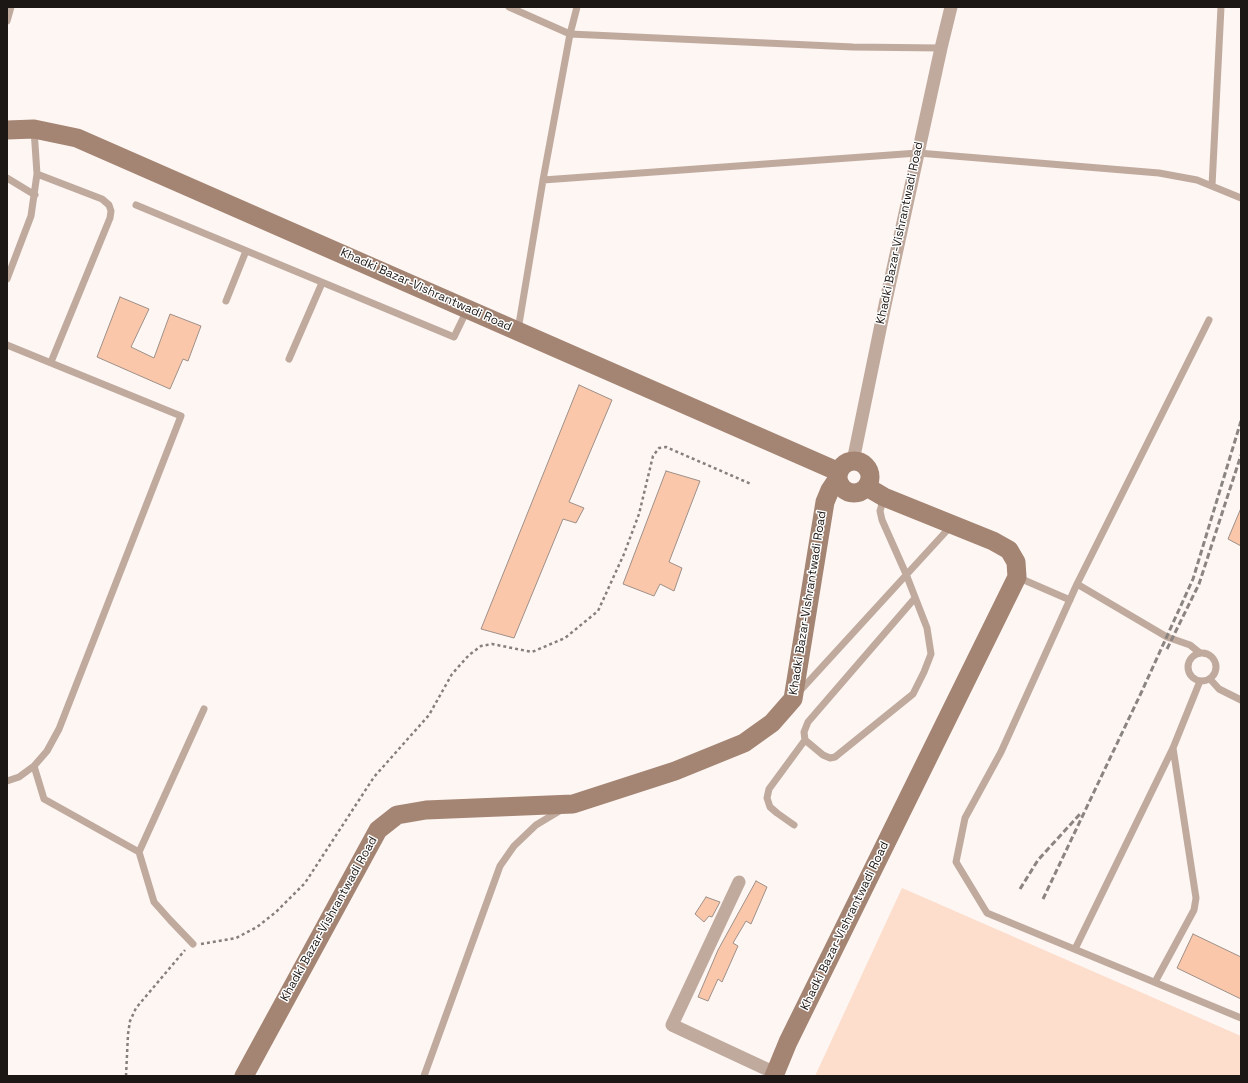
<!DOCTYPE html>
<style>
body{margin:0}
#map{position:relative;width:1248px;height:1083px;overflow:hidden;background:#fdf6f3;font-family:"Space Grotesk",sans-serif}
canvas{display:block}
.frame{position:absolute;inset:0;border:8px solid #1c1714;pointer-events:none}
</style>
<div id="map">
<canvas width="1248" height="1083"></canvas>
<div class="frame"></div>
</div>
<script>
const g = document.querySelector('canvas').getContext('2d');
g.lineJoin = 'round';
function fill(path, color) {
  g.fillStyle = color;
  g.fill(path, 'evenodd');
}
function shape(rows) {
  const path = new Path2D();
  for (const r of rows) {
    if (r.length === 3) {
      path.moveTo(r[0] + r[2], r[1]);
      path.arc(r[0], r[1], r[2], 0, 2 * Math.PI);
      continue;
    }
    path.moveTo(r[0], r[1]);
    for (let i = 2; i < r.length; i += 2) path.lineTo(r[i], r[i + 1]);
  }
  return path;
}
function stroke(path, color, width, dash) {
  g.strokeStyle = color;
  g.lineWidth = width;
  g.lineCap = dash ? 'butt' : 'round';
  g.setLineDash(dash || []);
  g.stroke(path);
}
function drawText(font, color, halo, rows, align = 'center') {
  g.font = font + ' "Space Grotesk",sans-serif';
  g.lineWidth = 3;
  g.setLineDash([]);
  g.textBaseline = 'middle';
  g.strokeStyle = halo;
  g.fillStyle = color;
  for (const [text, x, y, turn = 0] of rows) {
    g.save();
    g.translate(x, y);
    g.rotate((+turn || 0) * Math.PI / 180);
    g.textAlign = isNaN(turn) ? turn : align;
    if (halo) g.strokeText(text, 0, 0);
    g.fillText(text, 0, 0);
    g.restore();
  }
}
const green = shape([
 [902,888,1241,1036,1241,1076,815,1076]
]);
const building = shape([
 [120,297,149,309,131,347,154,358,170,314,201,326,188,361,183,359,170,389,97,357,120,297],
 [579,385,612,400,569,502,584,508,576,523,563,519,514,638,481,629,579,385],
 [666,471,700,481,669,562,682,568,674,591,660,584,654,596,623,584,666,471],
 [1241,508,1241,546,1228,539,1241,508],
 [756,881,767,887,751,924,746,921,733,943,738,946,722,982,718,979,708,1001,698,997,718,950,756,881],
 [706,897,720,902,712,917,709,916,704,922,695,914,706,897],
 [1193,934,1241,957,1241,999,1177,968,1193,934]
]);
const path = shape([
 [201,944,236,938,257,927,276,912,305,883,374,777,429,715,452,674,469,655,481,646,492,644,532,652,565,638,598,611,624,554,639,514,653,456,659,448,666,447,751,484],
 [126,1076,128,1034,130,1021,136,1008,185,950]
]);
const lane = shape([
 [509,7,570,34,853,47,941,48],
 [7,21,11,7],
 [37,174,102,199,109,205,111,211,110,218,51,362],
 [7,178,35,195],
 [543,180,918,153,1159,173,1197,180,1241,198],
 [1212,186,1221,7],
 [136,205,454,337,467,310],
 [7,279,31,216,37,174,34,129],
 [226,301,246,251],
 [1209,320,1077,584,1001,752,965,818,956,862,987,913,1241,1018],
 [518,330,543,180,570,34,577,7],
 [7,345,181,416,59,729,47,751,34,766,19,777,7,781],
 [289,359,322,283],
 [884,497,880,511,882,520,906,574,927,628,931,654,924,672,913,694,835,757,830,758,823,755,805,740,804,732,808,722,915,598],
 [1017,577,1070,600],
 [1077,584,1167,637,1190,645,1200,653],
 [1202,667,14],
 [1210,679,1219,689,1241,700],
 [799,692,951,526],
 [34,766,44,799,139,852,154,902,170,920,193,944],
 [794,825,777,813,770,807,767,798,769,789,805,740],
 [139,852,204,709],
 [1075,949,1173,748,1200,681],
 [1155,982,1194,910,1196,898,1173,748],
 [424,1076,500,866,514,846,536,825,561,810]
]);
const street = shape([
 [853,461,885,305,941,48,951,7],
 [739,882,672,1025,775,1073]
]);
const secondary = shape([
 [7,130,34,129,77,138,839,472],
 [854,477,16],
 [244,1076,378,830,397,815,426,810,573,804,675,771,744,743,772,723,793,699,825,502,830,490,838,478],
 [774,1076,788,1042,1017,577,1016,562,1009,550,993,541,884,497,867,487]
]);
const rail = shape([
 [1167,649,1199,584,1241,455],
 [1020,889,1038,860,1080,814],
 [1043,899,1142,691,1193,579,1241,421]
]);
const streetNames = [
 ["Khadki Bazar-Vishrantwadi Road",900,233,-78],
 ["Khadki Bazar-Vishrantwadi Road",426,290,24],
 ["Khadki Bazar-Vishrantwadi Road",808,603,-81],
 ["Khadki Bazar-Vishrantwadi Road",329,919,-61],
 ["Khadki Bazar-Vishrantwadi Road",845,926,-64]
];
fill(green, '#fdddcb');
fill(building, '#fac7ab');
stroke(building, '#9e8f87', 1);
stroke(path, '#86807d', 2.5, [3, 3]);
stroke(lane, '#c0aa9e', 7);
stroke(street, '#c0aa9e', 13);
stroke(secondary, '#a48472', 19);
stroke(rail, '#8b8582', 3, [6, 3]);
drawText('12px', '#1c1714', '#fff', streetNames);
</script>
